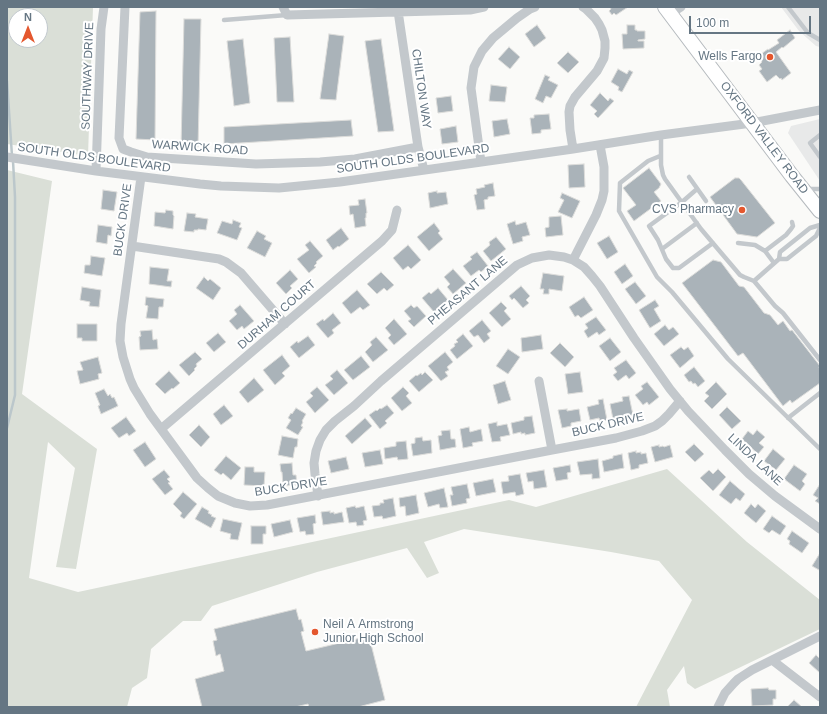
<!DOCTYPE html>
<style>
body{margin:0}
#map{position:relative;width:827px;height:714px;overflow:hidden;background:#fafaf8;font-family:Helvetica,sans-serif}
canvas{display:block}
.frame{position:absolute;inset:0;border:8px solid #657683;pointer-events:none}
.north{position:absolute;left:8px;top:8px;width:40px;height:40px;box-sizing:border-box;background:#fff;border:1px solid #c1c8cd;border-radius:50%;rotate:0deg;font-size:11px;font-weight:700;line-height:16px;text-align:center;color:#657683}
.north::after{content:'';display:block;margin:auto;width:14px;height:18px;background:#e4572e;clip-path:polygon(50% 0,100% 100%,50% 72%,0 100%)}
.scale{position:absolute;left:689px;top:16px;width:122px;height:18px;box-sizing:border-box;border:2px solid #657683;border-top:0;padding-left:5px;font-size:12px;line-height:14px;white-space:nowrap;color:#657683;-webkit-text-stroke:3px #fff;paint-order:stroke}
</style>
<div id="map">
<canvas width="827" height="714"></canvas>
<div class="frame"></div>
<div class="north">N</div>
<div class="scale">100 m</div>
</div>
<script>
const g = document.querySelector('canvas').getContext('2d');
g.lineJoin = 'round';
function fill(path, color) {
  g.fillStyle = color;
  g.fill(path, 'evenodd');
}
function shape(rows) {
  const path = new Path2D();
  for (const r of rows) {
    path.moveTo(r[0], r[1]);
    for (let i = 2; i < r.length; i += 2) path.lineTo(r[i], r[i + 1]);
  }
  return path;
}
function stroke(path, color, width, dash) {
  g.strokeStyle = color;
  g.lineWidth = width;
  g.lineCap = dash ? 'butt' : 'round';
  g.setLineDash(dash || []);
  g.stroke(path);
}
function drawText(font, color, halo, rows, align = 'center') {
  g.font = font + ' Helvetica,sans-serif';
  g.lineWidth = 4;
  g.setLineDash([]);
  g.textBaseline = 'middle';
  g.strokeStyle = halo;
  g.fillStyle = color;
  for (const [text, x, y, turn = 0] of rows) {
    g.save();
    g.translate(x, y);
    g.rotate((+turn || 0) * Math.PI / 180);
    g.textAlign = isNaN(turn) ? turn : align;
    if (halo) g.strokeText(text, 0, 0);
    g.fillText(text, 0, 0);
    g.restore();
  }
}
const built = shape([
 [781,7,820,7,820,47,816,46,799,31],
 [820,119,820,181,788,133,791,126]
]);
const green = shape([
 [7,7,93,7,88,156,7,144],
 [16,16,40,16,40,40,16,40],
 [7,170,52,181,22,394,97,449,76,569,56,567,75,468,48,442,29,578,78,592,509,500,536,507,667,469,747,542,820,600,820,629,695,689,687,683,684,666,667,690,670,707,636,707,692,600,659,561,611,552,464,529,424,542,439,573,427,578,407,548,317,572,212,606,201,621,183,621,151,649,147,678,132,688,127,707,7,707]
]);
const stream = shape([
 [7,81,12,156],
 [7,428,15,395,15,197,13,161]
]);
const building = shape([
 [610,7,628,7,616,15,614,13,612,15,609,11,611,9,610,7],
 [156,11,155,140,136,139,140,12,156,11],
 [184,19,201,19,198,147,181,147,184,19],
 [537,25,546,38,534,47,525,34,537,25],
 [627,25,635,25,635,30,637,30,637,31,645,31,645,39,638,40,638,41,644,41,644,48,623,49,622,34,627,34,627,25],
 [790,30,795,38,783,48,782,47,776,52,791,73,782,80,781,78,780,79,776,75,767,82,759,71,762,69,759,65,762,62,759,58,762,55,761,54,768,49,768,50,779,43,777,40,790,30],
 [329,34,344,36,336,100,320,99,329,34],
 [290,37,294,102,277,102,274,38,290,37],
 [243,39,250,103,234,106,227,41,243,39],
 [381,39,394,131,378,132,365,41,381,39],
 [509,47,520,57,510,69,498,59,509,47],
 [568,52,579,62,568,73,557,63,568,52],
 [618,69,627,74,629,70,633,72,622,92,618,90,619,87,611,82,618,69],
 [545,75,550,77,548,80,558,85,551,98,546,96,543,103,535,99,545,75],
 [491,85,507,87,505,102,489,101,491,85],
 [600,93,608,101,610,98,614,101,598,118,594,114,597,111,590,105,600,93],
 [451,96,453,111,438,113,436,98,451,96],
 [549,114,551,129,541,130,541,133,532,134,530,118,534,118,534,115,549,114],
 [507,119,510,134,494,137,492,121,507,119],
 [351,120,353,136,224,144,224,127,351,120],
 [456,126,458,142,442,144,440,129,456,126],
 [584,164,585,187,569,188,568,165,584,164],
 [649,168,661,184,659,188,654,192,661,201,634,221,627,211,636,205,623,188,649,168],
 [735,178,739,178,741,180,775,223,757,237,737,234,710,197,735,178],
 [493,183,495,196,488,197,488,199,484,200,485,209,477,210,474,195,477,194,476,189,485,187,484,185,493,183],
 [103,190,117,192,114,211,101,209,103,190],
 [437,191,437,193,446,192,448,204,430,208,428,193,437,191],
 [562,193,580,201,572,218,558,212,564,200,560,198,562,193],
 [365,199,367,213,366,213,366,218,365,218,366,226,355,228,353,214,350,215,349,206,359,205,358,200,365,199],
 [166,210,173,211,173,215,174,216,173,229,154,226,155,212,165,213,166,210],
 [187,213,196,214,195,217,208,219,206,230,198,229,198,230,194,230,194,232,184,231,187,213],
 [561,216,563,235,546,237,545,228,549,227,549,217,561,216],
 [233,220,241,223,239,227,242,228,237,240,217,233,222,221,232,224,233,220],
 [515,221,516,225,526,222,530,235,522,237,523,241,513,244,507,224,515,221],
 [434,223,440,231,438,233,443,239,429,251,417,237,434,223],
 [98,225,112,227,111,236,108,235,107,244,96,242,98,225],
 [341,228,349,239,339,247,338,246,333,250,326,240,341,228],
 [257,231,266,236,264,239,272,243,265,257,247,248,257,231],
 [609,236,618,252,607,259,597,243,609,236],
 [496,237,506,249,491,261,483,251,490,245,489,242,496,237],
 [310,241,323,256,316,262,317,263,314,266,316,267,309,273,297,259,309,250,305,245,310,241],
 [408,245,421,260,411,269,408,266,403,270,393,258,408,245],
 [477,252,488,266,481,272,479,270,471,276,463,266,472,259,470,257,477,252],
 [91,256,105,258,102,276,84,273,85,265,90,265,91,256],
 [713,260,721,262,739,286,744,287,764,313,770,315,778,325,783,321,790,331,792,330,820,366,819,367,820,369,820,383,792,403,790,400,783,406,743,353,738,356,682,283,713,260],
 [625,264,633,276,622,284,614,272,625,264],
 [150,267,169,269,167,281,172,281,171,287,149,284,150,267],
 [453,269,466,283,453,294,447,287,450,284,444,277,453,269],
 [290,270,298,279,290,286,292,288,286,294,276,283,290,270],
 [381,272,394,285,387,291,384,288,377,294,367,284,381,272],
 [543,273,564,276,562,291,549,289,549,294,543,294,544,289,540,289,543,273],
 [204,277,208,281,210,279,221,288,213,300,196,288,204,277],
 [635,282,646,296,636,304,625,289,635,282],
 [521,286,530,296,526,300,529,303,523,308,514,298,512,300,509,296,521,286],
 [82,287,101,290,99,307,89,306,90,302,80,300,82,287],
 [438,288,448,300,434,312,422,298,429,292,431,294,438,288],
 [357,290,370,305,363,310,360,307,351,314,342,303,357,290],
 [146,297,164,299,163,307,159,307,158,319,146,318,148,306,145,305,146,297],
 [584,297,593,310,581,318,578,315,575,317,569,307,584,297],
 [655,300,659,306,654,309,661,321,650,328,639,310,655,300],
 [501,302,507,308,504,311,511,319,502,327,489,313,501,302],
 [240,305,254,321,244,329,242,326,237,330,229,321,237,314,234,310,240,305],
 [411,305,414,308,417,306,426,316,414,327,408,321,411,319,404,311,411,305],
 [333,313,341,323,332,330,334,333,328,338,316,324,323,319,324,321,333,313],
 [596,317,606,330,599,335,597,332,588,338,584,331,588,328,585,324,596,317],
 [394,319,407,334,394,345,388,338,391,335,385,328,394,319],
 [482,320,491,331,487,334,490,338,484,343,478,335,474,337,469,331,482,320],
 [77,324,97,324,97,341,82,341,82,338,77,338,77,324],
 [665,325,669,330,673,327,679,334,664,346,654,334,665,325],
 [152,330,153,340,157,339,158,349,140,350,139,337,141,336,140,331,152,330],
 [218,333,226,342,214,352,206,343,218,333],
 [463,334,473,346,457,359,450,350,455,346,454,344,458,342,456,340,463,334],
 [541,335,543,349,522,352,521,338,541,335],
 [308,336,315,345,299,358,290,347,297,341,298,343,308,336],
 [376,337,388,350,373,362,365,352,372,345,370,342,376,337],
 [610,338,621,352,610,361,599,346,610,338],
 [560,343,574,357,565,367,550,353,560,343],
 [681,347,684,350,688,347,694,356,680,368,670,355,681,347],
 [508,349,520,357,508,374,496,366,508,349],
 [195,352,202,359,196,364,197,366,194,369,195,370,189,376,179,365,195,352],
 [445,352,453,362,447,367,449,370,445,372,448,376,441,381,428,366,445,352],
 [282,355,290,366,282,373,285,376,275,385,263,370,282,355],
 [361,356,370,367,353,380,344,370,361,356],
 [98,357,102,373,98,374,99,379,80,384,77,371,83,370,80,362,98,357],
 [626,360,636,373,629,379,626,375,618,381,613,375,617,372,614,368,626,360],
 [694,367,705,381,698,387,695,383,693,384,691,381,689,382,684,375,694,367],
 [337,370,348,383,334,395,325,385,333,379,330,376,337,370],
 [169,371,180,383,173,389,172,388,165,394,155,384,169,371],
 [425,372,433,380,419,392,409,381,416,375,417,376,421,373,422,375,425,372],
 [580,372,583,392,568,394,565,374,580,372],
 [254,378,264,390,248,403,239,392,254,378],
 [505,381,511,400,498,404,493,385,505,381],
 [647,382,659,397,649,405,647,402,643,405,635,395,643,389,641,386,647,382],
 [716,382,727,394,712,409,704,401,709,396,705,393,716,382],
 [317,387,329,400,315,413,306,402,313,396,310,393,317,387],
 [403,387,409,393,406,396,412,403,402,411,391,398,403,387],
 [104,389,108,396,110,394,112,398,114,397,118,406,101,414,98,406,100,405,95,393,104,389],
 [629,396,633,415,613,419,610,404,623,401,622,397,629,396],
 [603,399,607,420,600,422,599,418,590,420,587,407,599,404,598,400,603,399],
 [224,405,233,416,221,425,213,414,224,405],
 [387,405,394,413,385,421,387,423,380,429,369,415,376,410,377,411,380,408,381,409,387,405],
 [727,407,741,421,732,429,719,415,727,407],
 [296,408,306,414,302,421,303,422,301,426,303,427,298,435,286,428,291,420,288,418,291,413,292,414,296,408],
 [567,409,567,411,579,409,581,421,571,423,571,426,562,428,558,410,567,409],
 [532,416,535,433,525,435,525,433,521,434,521,432,513,434,511,423,524,420,524,417,532,416],
 [126,417,136,431,129,436,127,433,119,438,111,428,126,417],
 [365,418,372,426,352,444,345,436,365,418],
 [497,422,497,426,507,424,510,435,500,437,501,441,492,442,488,424,497,422],
 [199,425,210,437,201,447,189,435,199,425],
 [469,427,470,432,481,429,483,441,472,443,473,446,463,448,460,429,469,427],
 [450,430,451,439,455,439,456,447,440,450,438,436,442,435,441,431,450,430],
 [757,430,765,437,759,443,764,447,758,454,742,439,748,431,753,435,757,430],
 [282,436,298,439,297,447,295,447,293,458,278,455,282,436],
 [422,437,423,441,431,440,432,453,413,456,411,444,415,443,415,438,422,437],
 [406,441,408,459,398,460,397,457,385,459,384,448,396,446,396,442,406,441],
 [145,442,156,459,145,467,133,450,145,442],
 [694,444,704,454,695,462,685,452,694,444],
 [659,445,659,447,663,446,664,447,670,445,673,457,655,462,651,447,659,445],
 [773,449,785,459,776,470,764,461,773,449],
 [380,450,383,464,365,467,362,453,380,450],
 [636,451,636,453,641,452,641,454,646,453,648,463,639,465,639,468,631,470,628,453,636,451],
 [622,454,624,468,604,472,602,461,613,458,613,456,622,454],
 [226,456,241,468,231,480,223,473,221,475,214,470,226,456],
 [346,457,349,469,331,473,328,461,346,457],
 [598,459,600,478,592,479,592,474,580,475,577,462,598,459],
 [292,463,293,475,296,475,297,485,283,486,282,472,281,472,280,464,292,463],
 [570,465,571,472,567,473,568,479,556,481,553,468,570,465],
 [794,465,807,474,802,481,805,484,800,491,784,479,794,465],
 [245,467,254,467,254,472,265,472,264,486,244,485,245,467],
 [718,469,726,477,713,491,700,478,709,470,713,474,718,469],
 [164,470,170,477,167,479,170,482,168,483,173,489,165,495,152,479,164,470],
 [544,470,547,487,534,489,533,481,528,482,526,473,544,470],
 [520,474,524,494,516,496,515,492,503,494,501,482,509,481,508,476,520,474],
 [493,479,496,492,476,496,473,483,493,479],
 [730,481,745,494,740,501,736,498,731,504,719,495,730,481],
 [467,484,470,498,466,499,467,503,452,506,450,495,453,495,451,487,467,484],
 [820,484,820,504,815,501,818,498,813,495,820,484],
 [444,488,448,507,440,508,439,504,428,507,424,493,444,488],
 [183,492,197,504,184,519,180,516,182,513,173,504,183,492],
 [416,495,419,513,406,516,405,506,400,507,399,498,416,495],
 [393,498,396,516,383,519,382,516,374,517,372,506,380,505,380,503,384,503,383,500,393,498],
 [751,504,755,508,758,504,766,511,756,523,744,513,751,504],
 [355,506,356,508,364,506,367,520,363,521,364,525,357,526,356,522,349,523,346,508,355,506],
 [202,507,209,511,208,513,212,515,211,516,216,518,211,528,195,519,202,507],
 [330,511,330,513,334,512,334,514,342,512,344,522,323,525,321,512,330,511],
 [315,515,316,523,313,524,314,534,306,535,305,531,300,532,297,518,315,515],
 [772,516,786,526,780,535,772,530,769,533,763,529,772,516],
 [223,519,242,523,238,540,230,539,231,534,220,531,223,519],
 [290,520,293,532,274,537,271,524,290,520],
 [251,526,266,526,266,534,263,534,263,544,251,544,251,526],
 [792,531,809,543,802,553,789,544,790,541,787,539,792,531],
 [820,553,820,567,819,570,812,566,820,553],
 [296,609,299,620,301,619,304,631,301,632,306,651,369,636,385,700,358,707,309,707,308,704,295,707,202,707,195,679,224,671,220,654,216,656,213,641,217,640,214,629,296,609],
 [816,655,820,659,820,673,809,663,816,655],
 [768,688,769,690,776,690,776,699,773,699,773,705,752,706,751,689,768,688],
 [794,700,802,707,787,707,794,700]
]);
const service = shape([
 [788,7,808,33,820,40],
 [224,20,287,15],
 [661,135,661,165,663,175,665,179,701,229,717,248,740,275,744,277,754,281,775,306,783,313,820,360],
 [820,135,810,143,820,157],
 [660,156,648,161,620,183,619,211,657,277,672,292,728,359,820,449],
 [689,177,706,201],
 [697,189,682,202,649,226,658,240,666,259,673,268,679,268,713,243],
 [806,189,820,189],
 [738,243,755,245,765,251,774,263],
 [662,249,697,223],
 [765,251,786,235,791,229,793,226,792,222],
 [779,259,780,252,810,228,820,225],
 [754,281,779,259,787,259,816,236,820,228],
 [788,418,820,393]
]);
const minor = shape([
 [125,7,119,138,123,149,131,152,147,157,256,164,320,162,355,159,418,147],
 [283,7,287,15,470,10,484,7],
 [398,11,418,147,424,170],
 [670,14,681,7],
 [573,149,570,130,569,112,570,106,575,97,597,71,604,58,605,48,605,41,602,30,599,24,595,18,586,9,583,7],
 [7,157,96,171,200,184,221,186,279,188,340,182,573,149,661,135,752,123,820,110],
 [481,162,471,88,474,67,482,51,493,38,517,18,530,9,535,7],
 [96,171,101,29,104,7],
 [141,177,121,324,120,341,123,357,130,379,134,388,150,414,197,478,208,488,218,496,235,503,250,506,267,505,552,450,616,438,642,431,655,426,662,421,669,414,680,401],
 [132,246,219,259,226,262,241,273,285,324],
 [573,260,596,215,602,200,604,191,604,167,600,145],
 [539,381,552,450],
 [161,429,382,241,392,230,397,210],
 [318,496,315,474,314,463,316,451,320,440,326,430,335,421,354,406,381,381,517,265,532,258,549,255,564,257,573,260,584,267,592,276,600,286,634,338,670,389,688,411,725,450,749,474,775,496,820,529],
 [772,660,820,697],
 [718,707,725,693,734,683,738,679,752,670,820,636]
]);
const primary = shape([
 [665,7,792,176,820,211]
]);
const markers = [
 [770,57,4,"#e4572e"],
 [742,210,4,"#e4572e"],
 [315,632,4,"#e4572e"]
];
const poiNames = [
 ["Wells Fargo",762,57],
 ["CVS Pharmacy",734,210],
 ["Neil A Armstrong",323,625,"left"],
 ["Junior High School",323,639,"left"]
];
const streetNames = [
 ["SOUTHWAY DRIVE",88,76,-88],
 ["CHILTON WAY",421,89,82],
 ["OXFORD VALLEY ROAD",764,138,53],
 ["WARWICK ROAD",200,148,4],
 ["SOUTH OLDS BOULEVARD",94,158,8],
 ["SOUTH OLDS BOULEVARD",413,159,-8],
 ["BUCK DRIVE",123,220,-82],
 ["PHEASANT LANE",468,291,-40],
 ["DURHAM COURT",277,315,-41],
 ["BUCK DRIVE",608,425,-13],
 ["LINDA LANE",755,460,43],
 ["BUCK DRIVE",291,487,-9]
];
fill(built, '#e8e9e9');
fill(green, '#dadfd7');
stroke(stream, '#bbc7cb', 2.5);
fill(building, '#aab3b9');
stroke(building, '#dcdcda', 1);
stroke(primary, '#b5babe', 16);
stroke(service, '#c3c8cc', 4.5);
stroke(minor, '#c3c8cc', 9);
stroke(primary, '#fff', 14);
for (const [x, y, r, color] of markers) {
  const dot = new Path2D();
  dot.arc(x, y, r, 0, 2 * Math.PI);
  g.fillStyle = color;
  g.fill(dot);
  stroke(dot, '#fff', 1.5);
}
drawText('12px', '#657683', '#fff', poiNames, 'right');
drawText('12px', '#657683', '#fff', streetNames);
</script>
